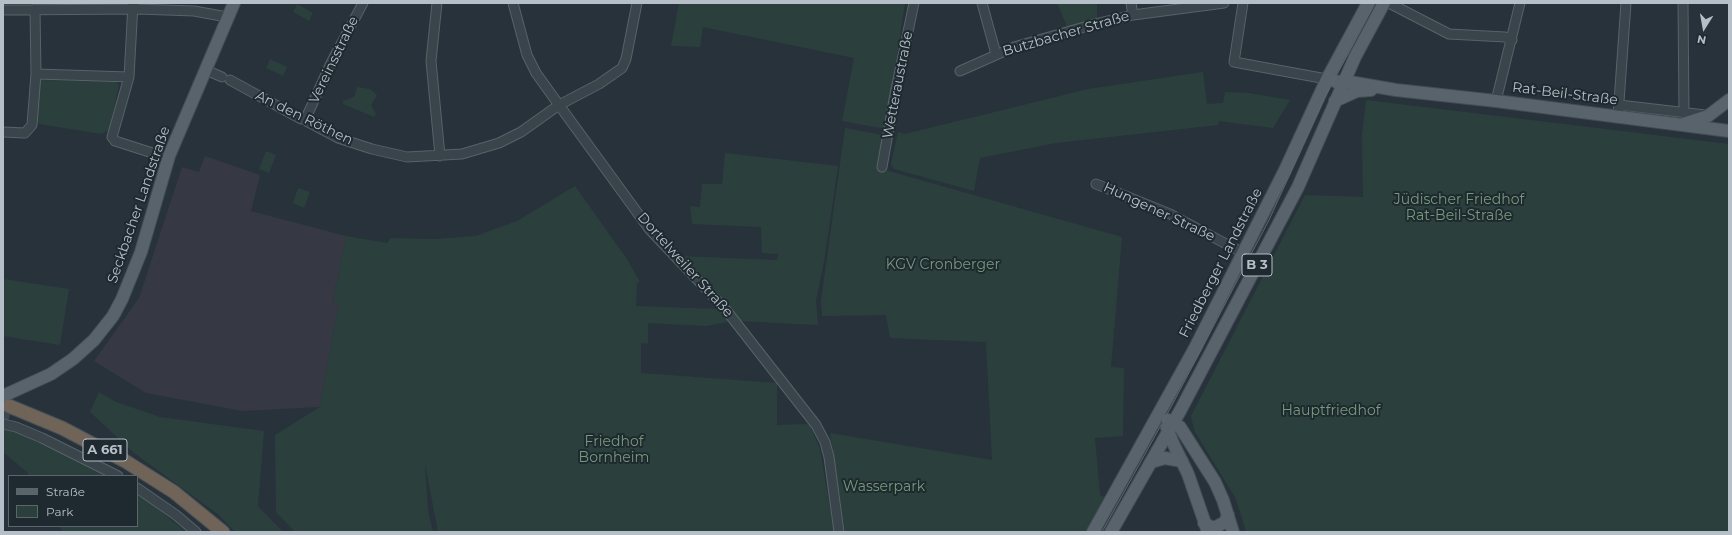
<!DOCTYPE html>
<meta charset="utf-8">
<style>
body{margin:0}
#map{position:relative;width:1732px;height:535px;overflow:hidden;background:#27323b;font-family:Montserrat,sans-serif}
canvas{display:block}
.frame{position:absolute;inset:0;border:4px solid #b6bfc7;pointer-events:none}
.legend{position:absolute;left:8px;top:475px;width:130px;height:52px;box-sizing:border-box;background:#1f2930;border:1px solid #5b656c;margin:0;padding:5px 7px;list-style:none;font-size:12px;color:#b6bfc7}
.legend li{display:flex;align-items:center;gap:8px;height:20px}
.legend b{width:20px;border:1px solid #5b656c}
.north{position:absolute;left:1684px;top:8px;width:40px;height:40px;-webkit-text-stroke:3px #1f2930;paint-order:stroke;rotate:191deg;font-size:11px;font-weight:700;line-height:16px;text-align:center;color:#b6bfc7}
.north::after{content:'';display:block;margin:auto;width:14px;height:18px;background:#b6bfc7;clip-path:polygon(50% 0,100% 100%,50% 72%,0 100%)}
</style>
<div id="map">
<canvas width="1732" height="535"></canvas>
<div class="frame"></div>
<ul class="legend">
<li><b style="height:5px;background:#58636b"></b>Straße</li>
<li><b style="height:11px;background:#2b403d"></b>Park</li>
</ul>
<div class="north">N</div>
</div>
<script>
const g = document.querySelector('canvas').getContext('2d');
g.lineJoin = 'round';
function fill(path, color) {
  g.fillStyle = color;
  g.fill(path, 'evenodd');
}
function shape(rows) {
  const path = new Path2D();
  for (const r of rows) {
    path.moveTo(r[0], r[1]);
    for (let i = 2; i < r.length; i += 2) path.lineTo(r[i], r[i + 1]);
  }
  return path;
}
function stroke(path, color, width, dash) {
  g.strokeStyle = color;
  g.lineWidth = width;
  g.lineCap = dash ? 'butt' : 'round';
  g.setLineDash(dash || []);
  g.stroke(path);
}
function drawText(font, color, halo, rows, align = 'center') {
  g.font = font + ' Montserrat,sans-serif';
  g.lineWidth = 4;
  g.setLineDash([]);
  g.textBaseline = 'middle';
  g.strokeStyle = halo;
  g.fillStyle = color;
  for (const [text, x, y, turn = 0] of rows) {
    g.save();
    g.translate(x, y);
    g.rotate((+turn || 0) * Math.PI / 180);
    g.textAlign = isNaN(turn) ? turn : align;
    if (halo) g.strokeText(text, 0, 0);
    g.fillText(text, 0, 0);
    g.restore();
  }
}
const medical = shape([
 [205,156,260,175,251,211,346,236,333,300,339,302,320,407,242,411,146,393,94,361,139,298,182,167,199,172]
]);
const green = shape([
 [679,3,905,3,886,129,842,121,854,58,703,27,700,47,671,46],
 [1057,3,1097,3,1097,23,1069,31],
 [297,4,313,13,309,21,293,12],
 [270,59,287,67,283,76,266,68],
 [1203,72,1207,104,1223,103,1225,92,1249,93,1290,100,1273,128,1219,121,1218,125,1056,143,980,158,974,191,894,169,891,164,898,132,905,134,1088,89],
 [39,80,116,82,119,85,109,130,102,134,39,124,35,119],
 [357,87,370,89,377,95,371,105,376,114,374,117,343,104,343,101,354,97],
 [1366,100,1729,144,1729,532,1246,532,1236,499,1194,430,1191,416,1305,195,1363,197,1362,135],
 [845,128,883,135,878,168,1122,237,1111,367,1124,368,1123,436,1095,438,1100,495,1104,497,1086,532,845,532,830,433,992,460,986,342,890,338,886,315,822,316,821,300],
 [266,151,276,155,269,173,259,169],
 [725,153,838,166,825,256,816,301,818,325,739,321,679,256,777,260,778,254,762,253,761,227,692,224,690,206,700,207,702,184,722,184],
 [575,186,627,259,640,282,637,283,636,306,718,309,728,322,706,326,648,323,648,344,641,343,641,373,777,383,777,425,809,424,820,449,834,532,438,532,425,464,428,510,433,532,295,532,276,512,275,435,320,407,339,302,333,301,346,236,387,243,391,238,436,239,476,236,517,221],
 [298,188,310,192,304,208,293,203],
 [3,279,69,289,60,345,3,336],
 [99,392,116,402,160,417,264,431,258,506,283,532,235,532,219,515,134,453,90,412],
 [3,429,11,430,87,465,105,476,29,476,27,472,3,452],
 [137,495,153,505,186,532,63,532,59,526,137,526]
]);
const highwayTunnel = shape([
 [3,413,10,415]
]);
const minor = shape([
 [437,3,431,61,440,156],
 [513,3,527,55,536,73,559,105,650,230,726,310,816,425,825,442,829,457,839,532],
 [982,3,996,54],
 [1131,3,1133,15],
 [1243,3,1234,62,1332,80],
 [1389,3,1449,34,1505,37,1512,40],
 [1683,3,1684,113],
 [133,4,129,77,112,137,115,141,168,158],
 [3,10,138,9,194,11,227,17],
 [206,70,222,77],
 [960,71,1014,47,1095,24,1133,15,1224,3],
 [36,74,129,77],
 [230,80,301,119,306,118],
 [1496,101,1520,3],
 [1619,105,1705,115],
 [1618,116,1626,3],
 [306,118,308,122,338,138,372,149,407,157,462,154,499,143,521,132,559,105,599,84,622,68,626,59,637,3],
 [306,118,331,63,363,3],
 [3,132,25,133,32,125,36,74,35,9],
 [882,167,895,94,914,3],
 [1096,184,1170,214,1243,253],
 [3,424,16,427,42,438,118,476],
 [137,488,176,515,196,532]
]);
const major = shape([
 [1336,82,1344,81,1396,90,1496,101,1729,131],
 [1335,101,1357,91,1371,90],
 [1686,123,1708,116,1729,100],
 [3,396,51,374,73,359,94,340,113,316,122,299,141,252,169,156,234,3],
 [1168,420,1180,427,1215,482,1223,500,1233,532],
 [1167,428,1172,441,1188,474,1208,532],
 [1151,462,1165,458,1182,461],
 [1204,523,1211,527,1216,527,1225,522,1228,515],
 [1093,532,1195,348,1285,170,1327,79,1368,3],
 [1111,532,1180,411,1298,187,1355,57,1384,3]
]);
const highway = shape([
 [9,406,62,428,125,461,174,492,223,532]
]);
const tram = shape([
 [1102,532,1171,407,1269,220,1325,97,1375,3]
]);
const shields = [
 [1257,265,30],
 [105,450,44]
];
const shieldNames = [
 ["B 3",1257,265],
 ["A 661",105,450]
];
const streetNames = [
 ["Butzbacher Straße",1066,34,-16],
 ["Vereinsstraße",334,60,-64],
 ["Wetteraustraße",898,85,-79],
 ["Rat-Beil-Straße",1565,94,7],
 ["An den Röthen",304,118,26],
 ["Seckbacher Landstraße",139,205,-71],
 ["Hungener Straße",1159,212,25],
 ["Friedberger Landstraße",1221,263,-63],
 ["Dortelweiler Straße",685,265,48]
];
const parkNames = [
 ["Jüdischer Friedhof",1459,200],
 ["Rat-Beil-Straße",1459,216],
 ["KGV Cronberger",943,265],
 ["Hauptfriedhof",1331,411],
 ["Friedhof",614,442],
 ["Bornheim",614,458],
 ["Wasserpark",884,487]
];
fill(medical, '#363843');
fill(green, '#2b403d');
stroke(highwayTunnel, '#3c4750', 13, [13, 6]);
stroke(minor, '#586269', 11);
stroke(major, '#434d54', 14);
stroke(highway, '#454f56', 15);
stroke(minor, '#3a444b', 9);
stroke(major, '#58636b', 12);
stroke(highway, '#706358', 13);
stroke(tram, '#5d6972', 1);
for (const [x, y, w] of shields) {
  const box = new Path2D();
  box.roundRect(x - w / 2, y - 11, w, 22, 3);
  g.fillStyle = '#1f2930';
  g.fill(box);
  stroke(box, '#b6bfc7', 1);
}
drawText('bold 13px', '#b6bfc7', null, shieldNames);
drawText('14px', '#b6bfc7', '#1f2930', streetNames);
drawText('14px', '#779a7a', '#1f2930', parkNames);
</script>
